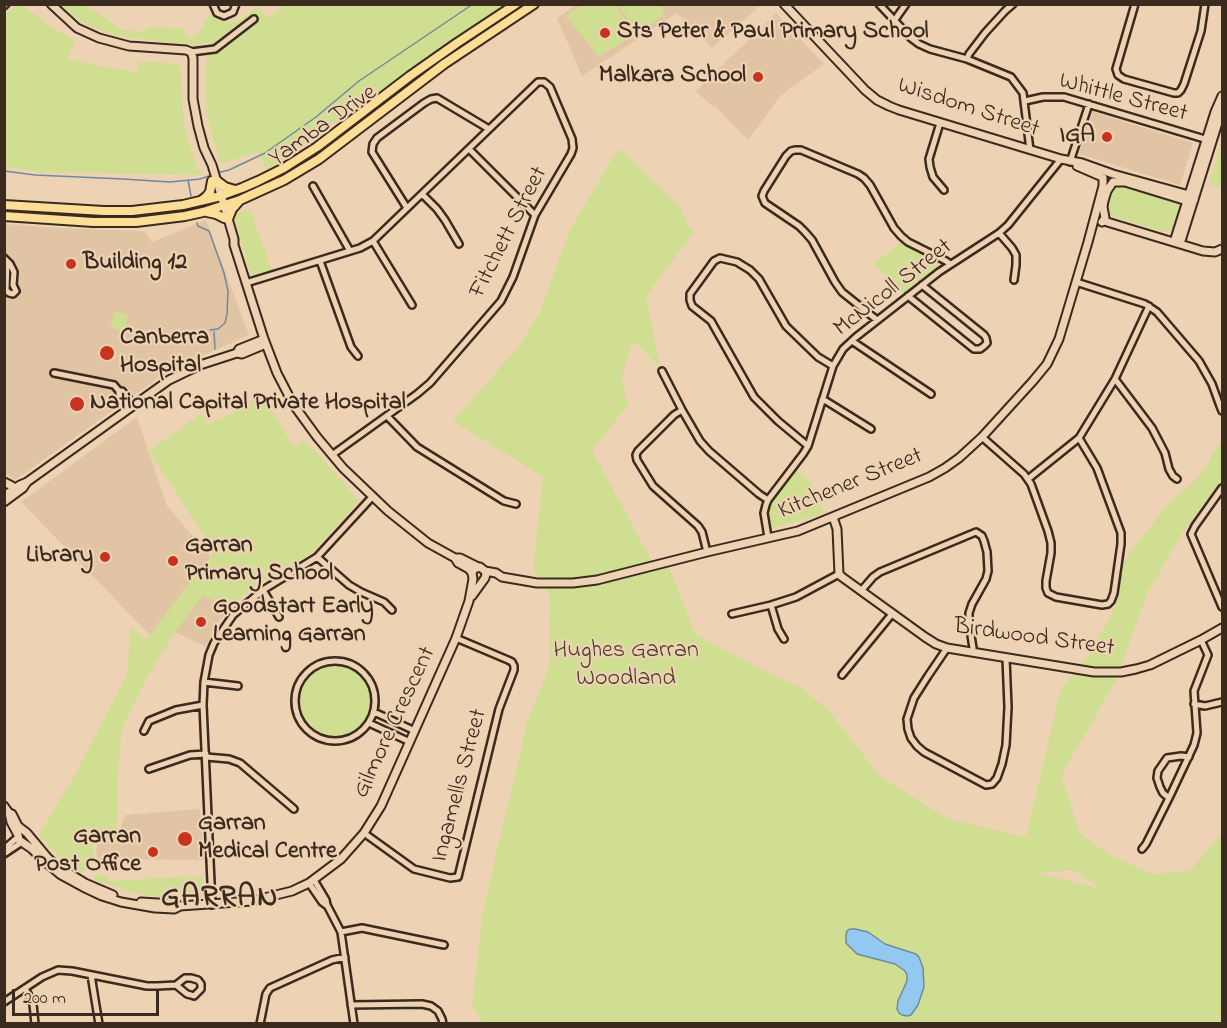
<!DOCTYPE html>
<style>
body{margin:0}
#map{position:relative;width:1227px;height:1028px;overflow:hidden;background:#edd2b4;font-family:"Indie Flower",sans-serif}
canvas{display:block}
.frame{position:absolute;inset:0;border:6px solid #3b2a1e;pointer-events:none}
.scale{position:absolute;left:12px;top:989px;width:147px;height:27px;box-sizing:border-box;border:3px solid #3b2a1e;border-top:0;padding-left:8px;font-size:18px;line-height:21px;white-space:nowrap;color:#3b2a1e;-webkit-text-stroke:4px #edd2b4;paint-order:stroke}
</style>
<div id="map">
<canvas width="1227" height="1028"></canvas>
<div class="frame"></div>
<div class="scale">200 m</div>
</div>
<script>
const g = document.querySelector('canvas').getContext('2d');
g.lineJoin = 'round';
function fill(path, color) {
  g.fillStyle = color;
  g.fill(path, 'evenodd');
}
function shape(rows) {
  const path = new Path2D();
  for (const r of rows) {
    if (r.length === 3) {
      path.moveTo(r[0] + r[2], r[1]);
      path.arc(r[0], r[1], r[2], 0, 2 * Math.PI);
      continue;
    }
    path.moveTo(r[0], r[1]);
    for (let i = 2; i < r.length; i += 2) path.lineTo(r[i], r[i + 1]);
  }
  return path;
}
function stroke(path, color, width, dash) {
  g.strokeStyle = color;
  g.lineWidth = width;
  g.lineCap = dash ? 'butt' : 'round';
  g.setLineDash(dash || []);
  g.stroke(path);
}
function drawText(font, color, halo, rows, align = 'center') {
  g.font = font + ' "Indie Flower",sans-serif';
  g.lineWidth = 4.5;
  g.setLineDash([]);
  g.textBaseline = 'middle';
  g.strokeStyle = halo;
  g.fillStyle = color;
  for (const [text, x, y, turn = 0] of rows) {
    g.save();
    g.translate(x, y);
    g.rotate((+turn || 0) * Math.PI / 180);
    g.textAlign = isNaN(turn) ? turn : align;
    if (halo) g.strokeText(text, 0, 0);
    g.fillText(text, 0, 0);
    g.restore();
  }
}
const built = shape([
 [576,5,761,5,712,48,677,13,582,76,557,18],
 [776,13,824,64,780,96,748,140,715,106,713,107,696,91],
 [1093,112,1193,143,1180,185,1079,154],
 [206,220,249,335,168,371,15,480,5,473,5,224,58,228,144,231,152,242],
 [137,417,167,506,211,557,150,635,21,502],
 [203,594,229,608,215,627,206,647,175,632],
 [200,809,204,860,134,859,97,861,96,834,119,833,125,815]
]);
const green = shape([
 [20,4,23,5,48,25,75,40,67,58,93,65,137,72,139,61,180,64,184,127,190,149,201,175,37,172,5,166,5,14],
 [57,5,82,5,98,13,122,30,144,32,148,27,183,28,190,39,198,34,210,14,217,17,223,22,239,21,258,6,267,18,285,5,507,5,343,116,268,172,257,152,220,164,206,112,206,62,212,42,194,45,116,36,85,24],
 [583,5,615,5,635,34,599,57,566,16],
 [618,5,659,5,664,12,664,15,639,32,637,32],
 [1222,140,1222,189,1209,184],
 [619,150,629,157,680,207,689,228,694,232,646,296,659,363,657,365,638,345,632,343,621,379,628,405,592,451,651,559,670,570,695,634,766,672,799,686,828,710,880,776,948,819,1026,837,1061,689,1088,656,1116,605,1122,565,1135,546,1170,502,1195,481,1206,466,1222,439,1222,478,1183,532,1148,591,1116,680,1061,776,1080,833,1108,854,1152,874,1190,871,1222,833,1222,1023,483,1023,472,1006,483,911,527,723,549,667,550,595,533,569,543,477,453,421,521,344,540,312,569,232,615,154],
 [1073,870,1101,889,1037,873],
 [1121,184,1176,201,1181,210,1175,228,1165,232,1111,216,1106,207,1112,189],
 [250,209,272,271,258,277,250,273,235,219,236,214],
 [901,242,938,260,942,265,904,295,874,264],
 [116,312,126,314,126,315,128,316,125,331,111,328,114,313],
 [255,397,262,398,266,401,290,441,295,446,303,441,315,451,359,501,312,553,254,587,229,608,203,595,175,632,146,679,122,728,117,778,117,831,92,834,94,862,80,875,38,836,77,771,127,675,131,626,144,639,150,635,198,571,211,557,213,550,149,451,202,413,208,425,251,404,250,400],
 [796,469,816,489,824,513,770,529,767,517,767,510,772,500],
 [336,700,36],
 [97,875,109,875,107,881,203,876,203,896,166,898,133,893,93,879]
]);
const water = shape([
 [850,929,855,929,868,932,885,944,916,954,919,957,923,968,924,987,918,1005,911,1015,907,1016,902,1015,899,1013,897,1009,898,1001,907,981,907,975,905,971,895,964,857,954,846,943,846,936,847,931,850,929]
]);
const stream = shape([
 [4,171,35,175,123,179,170,182,200,179,212,175],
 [217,173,229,170,265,153,316,117,359,81,473,4],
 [188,180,191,196],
 [197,223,198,226,209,231,224,273,228,291,227,314,225,323,218,329,210,330],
 [214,332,215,349]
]);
const street = shape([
 [213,4,217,13,224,16,233,12,236,4],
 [879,4,911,38,919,44,930,49,967,59,1011,77,1023,93,1030,150],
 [1135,4,1116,69,1118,75,1124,79,1174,93,1178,93,1181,90,1184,84,1201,31,1205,4],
 [4,6,6,4],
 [894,21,906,4],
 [191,52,215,49,254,19],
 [967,59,969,54,985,33,1005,11,1013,4],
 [1025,101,1043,97,1064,97,1208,140],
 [940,123,929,159,930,167,933,177,944,190],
 [469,149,535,215],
 [1070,162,1089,104],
 [313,186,350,251],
 [422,194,437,209,445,220,459,244],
 [407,208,372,152,373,144,377,138,424,103,431,99,437,98,489,129],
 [999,233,1012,248,1016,255,1016,265,1014,280],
 [373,241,412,305],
 [4,258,10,264,14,272,13,285,16,291,13,294,9,293,6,290,7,262],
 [320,261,351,347,358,356],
 [1076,282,1145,304,1157,312,1199,361,1212,384,1220,406,1222,411],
 [246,283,360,248,373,241,538,82,544,82,550,87,572,139,573,148,571,154,535,215,513,277,501,301,430,383,417,394,332,455],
 [908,296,974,349,980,349,984,346,987,343,986,338,984,335,922,285],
 [877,320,842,292,835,282,812,240,805,232,799,226,765,203,762,196,764,191,786,156,791,151,795,150,801,150,858,174,864,178,870,185,894,228,901,236,908,242,946,261,950,264],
 [852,341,931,394],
 [662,371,682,410,700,441,709,451,759,494,768,500],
 [54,373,114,385,119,391,122,391,134,405],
 [1115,379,1152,428,1165,453,1169,469,1173,476,1177,479],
 [119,391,119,394,130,408],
 [822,400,826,401,871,429],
 [682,410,674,415,638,451,636,455,637,460,653,486,698,526,702,532,707,552],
 [387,416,417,447,504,501,516,504],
 [982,437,1024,474,1031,484,1048,531,1051,543,1051,553,1046,581,1046,588,1048,593,1056,597,1102,605,1108,604,1111,601,1114,593,1121,544,1121,533,1097,468,1079,438],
 [808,446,778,421,754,397,711,321,692,306,690,300,690,294,714,261,720,258,737,262,750,270,759,279,786,326,818,357,833,366],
 [1028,479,1079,438,1115,379,1149,306],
 [1222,488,1195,526,1191,534,1222,607],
 [768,537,764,513,766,505,768,500,803,454,808,446,833,366,843,349,856,337,939,272,999,233,1008,225,1061,159],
 [317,557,349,585,361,592,384,602,392,610],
 [263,590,279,617],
 [861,591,873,577,880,572,976,532,982,536,984,541,987,552,988,571,986,579,972,604,969,613,969,623,973,648,972,652],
 [771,605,778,629,784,639],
 [732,614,771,605,796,597,839,574],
 [947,648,928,676,914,698,907,719,908,729,911,738,917,746,924,752,986,785,992,784,997,778,1002,764,1006,745,1008,707,1006,658],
 [335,701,40],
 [842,675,892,614],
 [204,682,238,686],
 [1194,704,1205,706,1222,702],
 [374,712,415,731],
 [369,723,410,742],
 [144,731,149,721,176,710,203,705],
 [206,757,229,759,240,763,294,809],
 [149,769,190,755,206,754],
 [1169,798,1163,793,1160,787,1157,778,1158,771,1167,758,1181,756,1189,757],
 [364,833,414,869,450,878,458,877,499,709,514,670,514,666,512,662,508,660,456,638],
 [4,849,18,837],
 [1142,849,1146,844,1169,798,1194,745,1197,733,1194,691,1208,655,1201,640],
 [4,854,22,842],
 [314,880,326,900,327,905,341,932,354,1024],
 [309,883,322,902,326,905],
 [212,905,203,705,204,682,209,655,214,643,233,615,263,590,317,557,373,496],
 [341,932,362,928,444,945],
 [91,975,99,1024],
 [25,988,33,1004,35,1024],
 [4,1002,42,977,58,970,72,971,147,986,157,986,176,985,185,978,191,978,198,980,201,984,201,989,194,996,191,995,187,994,176,985],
 [351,1005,422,1004,431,1006,438,1011,442,1019,443,1024],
 [260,1024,266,994,270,988,332,960,345,957]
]);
const secondary = shape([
 [51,4,77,28,99,38,129,46,186,50,191,52,193,58,193,99,198,126,204,148,212,165,221,195,234,239,234,245,264,339,277,373,293,404,317,437,343,468,388,511,428,543,455,558,460,558,478,567],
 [784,4,865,90,877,100,889,106,899,110,1061,159,1082,163,1113,174,1189,195,1194,200],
 [1077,166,1100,176],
 [1113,182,1125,182,1187,201,1191,201],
 [1104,221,1203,251,1215,252,1222,249],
 [1102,222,1105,218,1103,207,1104,201,1107,191,1113,182],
 [1174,242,1215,112,1222,96],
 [1180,244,1221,113,1222,102],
 [237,353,239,349,264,339],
 [4,482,12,486,16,490],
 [4,496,20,485,27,482,169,380,200,365,237,353,242,354,266,344],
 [4,502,23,488,27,482],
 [833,517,837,529,839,574,842,577,925,637,936,644,947,648,1094,672,1121,672,1136,669,1150,665,1201,640,1222,628],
 [455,558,458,563,469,569,472,573],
 [472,596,485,578,486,574,485,571],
 [4,806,9,813,12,814,18,826,27,833,47,857,57,866,85,883,113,895],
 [9,813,11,822,18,835,19,840,32,849,43,860,61,875,83,887,102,896,121,902,155,908,174,909,180,906,252,901,292,891,309,883,341,859,364,833,381,806,456,638,469,601,473,579,472,573,474,569,480,567,485,571,496,573,502,577,537,583,573,583,597,580,707,552,798,531,929,477,945,468,959,458,982,437,1033,381,1047,364,1059,339,1088,242,1103,186,1103,178],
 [141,902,174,904,180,906]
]);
const primary = shape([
 [217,181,225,187,235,190],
 [202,200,207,196,210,192,212,181],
 [4,205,104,211,132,211,183,205,217,197,242,188,258,181,284,168,317,147,410,76,457,43,516,4],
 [207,212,216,214,224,218],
 [4,216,93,222,136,222,185,216,203,212,240,200,284,180,319,159,444,64,534,4],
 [228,219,232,209,239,201]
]);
const markers = [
 [605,33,6,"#c8321e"],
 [758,77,6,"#c8321e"],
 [1107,137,6,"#c8321e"],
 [71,264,6,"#c8321e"],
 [107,353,8,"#c8321e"],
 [77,404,8,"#c8321e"],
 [105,557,6,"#c8321e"],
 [173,561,6,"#c8321e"],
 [201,622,6,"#c8321e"],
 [185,839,8,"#c8321e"],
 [153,852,6,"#c8321e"]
];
const poiNames = [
 ["Sts Peter & Paul Primary School",617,33],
 ["Malkara School",746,77,"right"],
 ["IGA",1095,137,"right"],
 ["Building 12",83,264],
 ["Canberra",120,339],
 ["Hospital",120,367],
 ["National Capital Private Hospital",90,404],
 ["Garran",185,547],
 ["Primary School",185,575],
 ["Library",93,557,"right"],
 ["Goodstart Early",213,608],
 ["Learning Garran",213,636],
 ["Garran",198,825],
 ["Medical Centre",198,853],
 ["Garran",141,838,"right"],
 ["Post Office",141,866,"right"]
];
const streetNames = [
 ["Whittle Street",1123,99,15],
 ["Wisdom Street",968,109,18],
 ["Yamba Drive",324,127,-35],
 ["Fitchett Street",510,233,-63],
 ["McNicoll Street",894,289,-38],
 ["Kitchener Street",851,485,-22],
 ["Birdwood Street",1034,639,8],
 ["Gilmore Crescent",396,723,-65],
 ["Ingamells Street",461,786,-75]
];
const parkNames = [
 ["Hughes Garran",626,652],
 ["Woodland",626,680]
];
const districtNames = [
 ["GARRAN",220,900]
];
fill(built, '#e1c4a4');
fill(green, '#d0de91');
fill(water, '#93c9f1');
stroke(water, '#70899d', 1.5);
stroke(stream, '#70899d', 1.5);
stroke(street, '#3b2a1e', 10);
stroke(secondary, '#3b2a1e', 11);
stroke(primary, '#3b2a1e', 12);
stroke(street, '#edd2b4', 5);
stroke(secondary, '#edd2b4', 7);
stroke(primary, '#fdde96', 8);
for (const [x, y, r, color] of markers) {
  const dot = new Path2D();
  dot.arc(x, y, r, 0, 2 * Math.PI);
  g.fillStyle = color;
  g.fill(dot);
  stroke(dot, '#edd2b4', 2);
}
drawText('bold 24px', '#3b2a1e', '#edd2b4', poiNames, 'left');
drawText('24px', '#3b2a1e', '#edd2b4', streetNames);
drawText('24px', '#4a3c2a', '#edd2b4', parkNames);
g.letterSpacing = '1.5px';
drawText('bold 30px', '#3b2a1e', '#edd2b4', districtNames);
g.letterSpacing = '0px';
</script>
